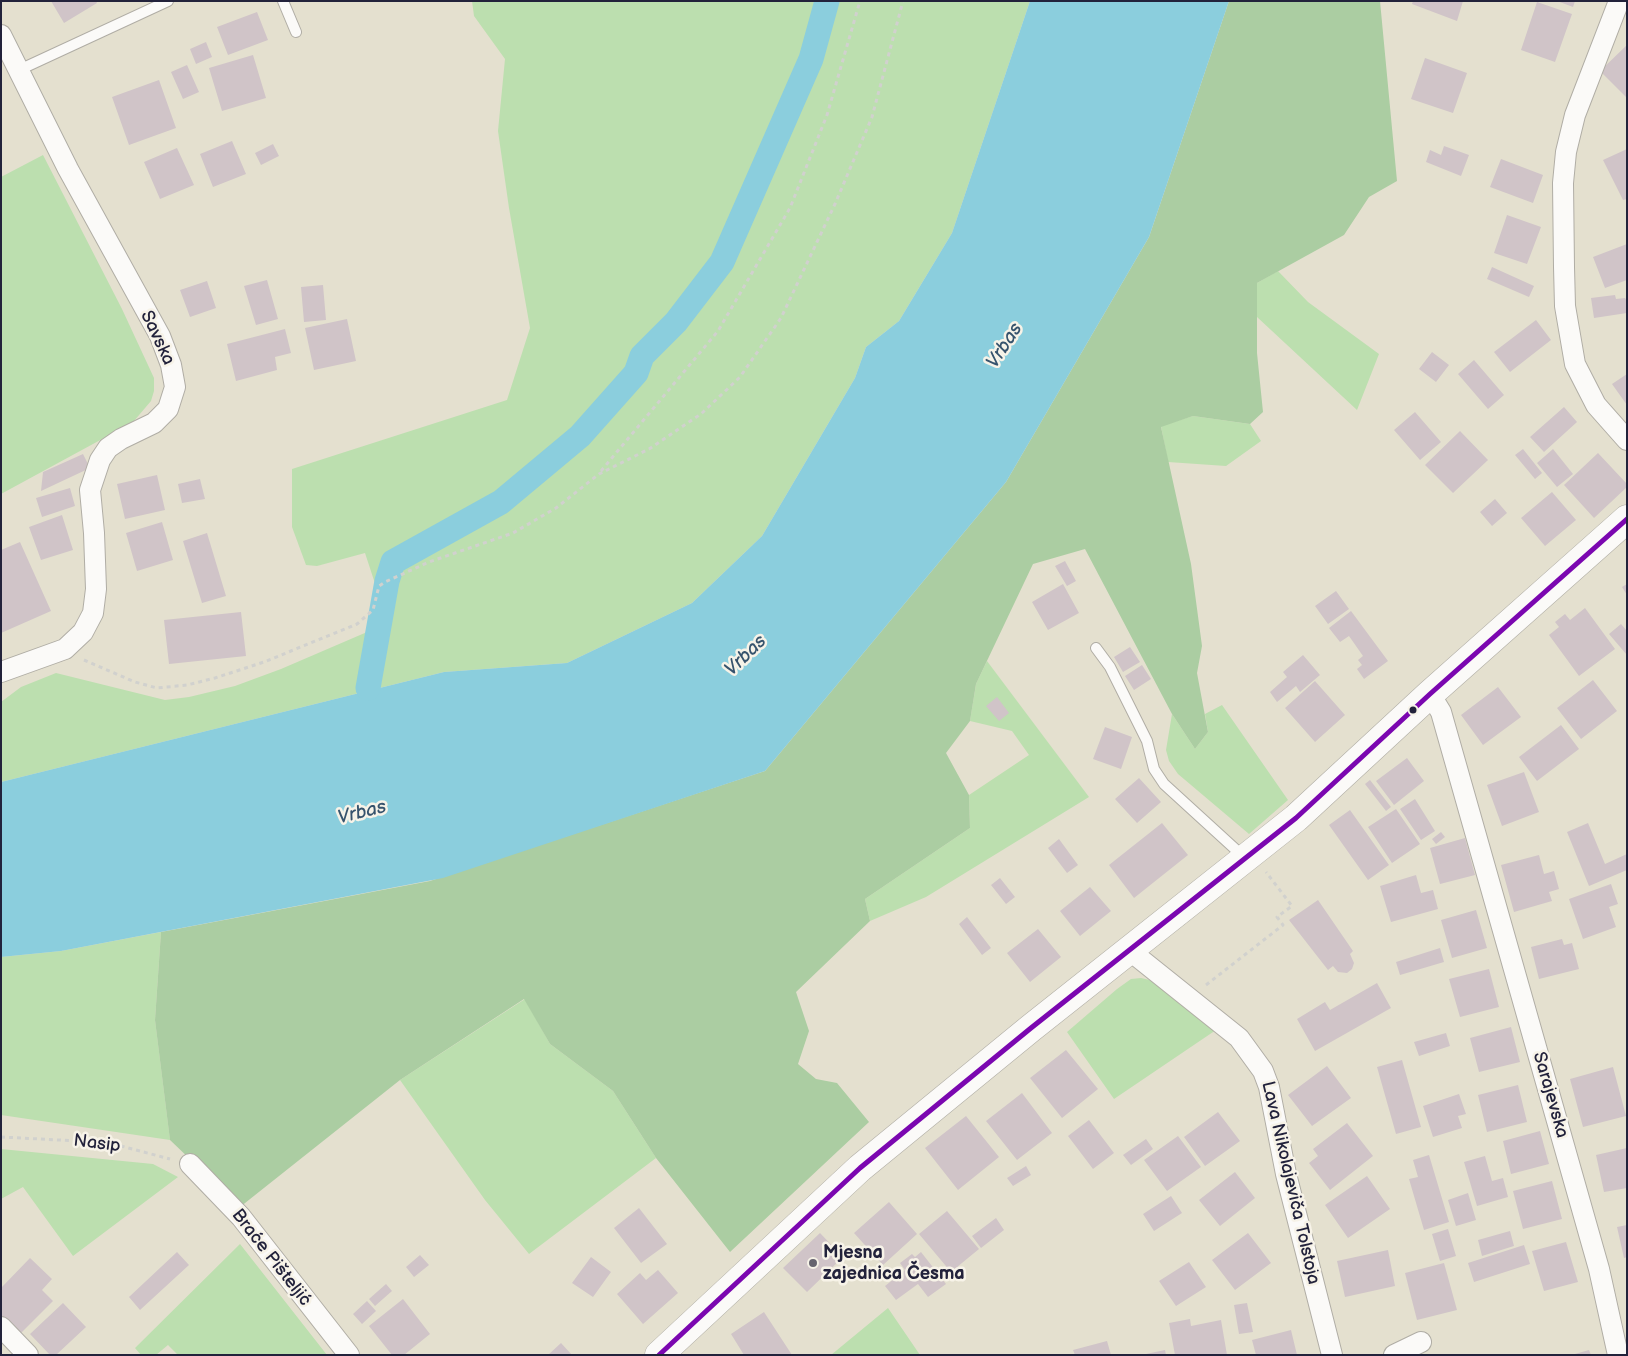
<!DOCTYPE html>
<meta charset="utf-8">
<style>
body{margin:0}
#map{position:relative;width:1628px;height:1356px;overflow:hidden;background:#e4e0cf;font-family:"Balsamiq Sans",sans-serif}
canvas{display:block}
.frame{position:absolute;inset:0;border:2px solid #22223b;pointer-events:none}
</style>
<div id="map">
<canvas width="1628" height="1356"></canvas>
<div class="frame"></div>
</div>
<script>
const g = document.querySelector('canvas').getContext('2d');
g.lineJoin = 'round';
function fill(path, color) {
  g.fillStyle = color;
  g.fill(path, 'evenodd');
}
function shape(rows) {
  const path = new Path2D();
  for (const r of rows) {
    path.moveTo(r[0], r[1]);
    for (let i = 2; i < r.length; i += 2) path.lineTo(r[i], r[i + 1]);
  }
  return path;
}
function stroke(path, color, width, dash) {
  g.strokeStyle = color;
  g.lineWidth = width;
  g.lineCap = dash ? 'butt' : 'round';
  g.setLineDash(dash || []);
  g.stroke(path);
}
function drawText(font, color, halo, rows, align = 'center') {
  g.font = font + ' "Balsamiq Sans",sans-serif';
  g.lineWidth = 5;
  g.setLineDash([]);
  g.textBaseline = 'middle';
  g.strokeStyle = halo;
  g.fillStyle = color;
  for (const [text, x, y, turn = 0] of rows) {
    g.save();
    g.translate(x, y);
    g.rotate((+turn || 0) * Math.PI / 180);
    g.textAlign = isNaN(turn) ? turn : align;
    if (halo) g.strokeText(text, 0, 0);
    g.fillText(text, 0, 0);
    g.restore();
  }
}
const green = shape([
 [472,1,1030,1,952,233,899,321,866,347,855,378,762,536,692,603,567,663,444,672,1,782,1,702,21,687,56,673,165,700,189,697,235,686,281,669,388,623,365,553,317,566,306,565,292,527,292,469,507,400,530,328,509,208,498,131,505,59,474,16],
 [43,155,122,309,154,378,154,391,151,401,128,428,104,438,1,494,1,177],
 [1278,271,1308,302,1379,354,1357,410,1257,317,1257,283],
 [1193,416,1250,424,1261,441,1226,466,1168,462,1161,426],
 [987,661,1089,797,926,897,870,921,865,899,970,828,969,795,1029,755,1012,731,970,721,976,684],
 [1222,705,1288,800,1249,834,1178,774,1169,761,1166,750,1172,714,1195,749,1208,732,1205,714],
 [161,932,155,1020,170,1140,1,1115,1,957,61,951],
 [1141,978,1154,981,1216,1030,1114,1099,1067,1032,1117,989,1131,979],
 [525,999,550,1044,613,1091,656,1158,529,1254,485,1200,400,1080],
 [1,1149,153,1164,178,1177,73,1256,23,1187,1,1199],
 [240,1244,327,1355,178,1355,168,1345,156,1355,141,1355,135,1348],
 [888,1308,920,1355,831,1355]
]);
const forest = shape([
 [1229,1,1380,1,1397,181,1369,197,1344,235,1257,283,1257,353,1263,412,1250,424,1193,416,1161,427,1191,564,1202,646,1197,673,1208,732,1195,749,1172,714,1085,549,1033,564,976,684,970,721,946,753,969,795,970,828,865,899,870,921,796,992,809,1031,798,1064,816,1079,837,1083,869,1122,730,1252,656,1158,613,1091,550,1044,524,999,400,1080,240,1207,170,1140,155,1020,161,932,430,881,765,771,1006,482,1149,237]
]);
const water = shape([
 [1030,1,1229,1,1149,237,1006,482,765,771,443,878,61,951,1,957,1,782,444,672,567,663,692,603,762,536,855,378,866,347,899,321,952,233]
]);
const canal = shape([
 [368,688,387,581,393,562,501,502,580,436,636,373,642,356,676,322,722,262,811,59,827,1]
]);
const building = shape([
 [51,1,96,1,97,3,64,23],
 [1413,1,1463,1,1457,21,1412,4],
 [1557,1,1575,1,1573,7],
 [1537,2,1572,14,1555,62,1521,50],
 [257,12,268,40,228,55,217,27],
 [206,42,212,57,196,64,190,49],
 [1627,45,1627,98,1600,71],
 [253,55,266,98,222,111,209,68],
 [1425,58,1467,73,1453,113,1411,99],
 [187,65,199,92,183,99,171,72],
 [159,80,176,128,129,145,112,97],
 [232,141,246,174,213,187,200,154],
 [273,144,279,156,261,165,255,153],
 [1444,146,1469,155,1461,176,1426,162,1430,150,1441,155],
 [177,148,194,185,160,199,144,162],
 [1627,149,1627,199,1623,200,1603,160],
 [1501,159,1543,175,1533,203,1490,187],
 [1507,215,1541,227,1527,264,1494,253],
 [1627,244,1627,280,1605,288,1593,257],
 [1492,267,1534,286,1529,297,1487,279],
 [267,280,278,319,256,325,244,286],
 [207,281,216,308,190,317,180,290],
 [323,285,326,320,304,322,301,287],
 [1615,295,1616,299,1625,298,1627,301,1627,313,1594,318,1591,298],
 [347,319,356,361,314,370,305,328],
 [1536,320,1551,340,1510,372,1494,352],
 [285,329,291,353,275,357,277,370,236,381,227,344],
 [1432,352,1449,365,1436,382,1419,369],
 [1474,360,1504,395,1488,409,1458,374],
 [1627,374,1627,405,1612,384],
 [1564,407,1577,422,1544,452,1530,437],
 [1415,412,1441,442,1420,460,1394,430],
 [1460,431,1488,460,1453,493,1425,465],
 [1523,449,1542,473,1535,479,1515,455],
 [1553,449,1573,474,1557,487,1537,463],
 [1598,453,1627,484,1627,487,1594,518,1564,485],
 [83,454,90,468,41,491,43,472],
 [157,475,165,510,125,519,117,484],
 [200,479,205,499,182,503,178,484],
 [70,488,75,506,42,517,36,498],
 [1552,492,1576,520,1545,546,1521,518],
 [1495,499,1507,513,1492,526,1480,512],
 [62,515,73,550,41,560,29,527],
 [162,522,173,560,137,571,126,533],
 [207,533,226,596,202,603,183,541],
 [20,542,51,611,1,633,1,550],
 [1065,561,1076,581,1067,586,1055,566],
 [1063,584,1079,613,1048,630,1032,602],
 [1627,584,1627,595,1622,587],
 [1336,591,1349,609,1328,624,1315,606],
 [1585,608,1615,649,1579,676,1549,635,1559,627,1555,622,1565,614,1570,620],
 [1351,611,1388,661,1364,679,1357,669,1362,665,1358,660,1363,656,1349,636,1340,642,1329,628],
 [241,612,246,656,169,664,164,620],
 [1621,624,1627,631,1627,655,1609,634],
 [1130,647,1140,662,1123,672,1114,657],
 [1303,655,1320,675,1300,692,1296,686,1277,702,1270,692,1287,677,1283,672],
 [1142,665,1151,679,1134,690,1125,676],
 [1593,680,1617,711,1581,739,1557,708],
 [1315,681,1345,715,1315,742,1285,708],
 [1498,687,1521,717,1483,745,1461,715],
 [997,697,1009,713,999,721,986,706],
 [1561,725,1579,749,1537,781,1519,757],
 [1105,727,1132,737,1121,769,1093,759],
 [1407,758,1424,781,1394,805,1376,781],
 [1524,772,1539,812,1502,826,1487,785],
 [1139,778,1161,802,1137,823,1115,799],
 [1370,780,1391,807,1386,811,1365,784],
 [1415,799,1435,831,1421,840,1400,809],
 [1396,809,1420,844,1392,863,1368,827],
 [1350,810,1389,865,1368,880,1329,825],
 [1162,823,1188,855,1134,898,1109,865],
 [1588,823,1605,864,1627,854,1627,870,1589,886,1567,832],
 [1441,832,1445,837,1436,844,1432,839],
 [1465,838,1475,875,1440,884,1430,848],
 [1059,839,1078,865,1067,873,1048,848],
 [1539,855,1544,874,1554,871,1559,889,1549,892,1552,901,1514,912,1501,865],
 [1416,875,1421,893,1433,890,1438,909,1391,922,1380,886],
 [1000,878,1015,897,1006,904,991,885],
 [1611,884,1618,904,1609,907,1616,927,1583,939,1569,899],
 [1090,887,1111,911,1080,936,1060,911],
 [1318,900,1353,951,1350,954,1354,963,1352,969,1347,973,1338,972,1333,966,1328,970,1289,920],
 [1476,910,1487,948,1452,958,1441,920],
 [967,917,991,948,982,955,959,924],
 [1038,929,1061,957,1030,982,1007,953],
 [1562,939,1564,945,1572,943,1579,969,1539,979,1531,947],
 [1440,948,1444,962,1400,975,1396,962],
 [1489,969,1499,1007,1460,1017,1449,979],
 [1377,983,1391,1008,1315,1051,1297,1019,1325,1002,1330,1010],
 [1511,1027,1520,1062,1479,1072,1470,1038],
 [1446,1033,1450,1046,1419,1056,1414,1042],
 [1066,1050,1098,1089,1062,1118,1030,1078],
 [1402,1060,1421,1127,1396,1134,1377,1067],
 [1327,1066,1351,1098,1312,1126,1288,1095],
 [1613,1067,1626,1116,1583,1127,1570,1079],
 [1518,1085,1527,1122,1487,1132,1478,1095],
 [1022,1093,1052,1133,1017,1160,986,1121],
 [1459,1094,1466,1114,1458,1116,1462,1128,1433,1137,1423,1106],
 [1218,1112,1240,1141,1205,1166,1184,1137],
 [966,1116,999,1157,958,1190,925,1148],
 [1089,1120,1114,1153,1093,1169,1068,1136],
 [1347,1123,1373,1156,1330,1190,1309,1163,1318,1156,1313,1149],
 [1540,1131,1549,1164,1511,1174,1503,1141],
 [1178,1136,1201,1167,1167,1191,1144,1160],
 [1146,1139,1153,1149,1131,1165,1123,1155],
 [1627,1148,1627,1188,1604,1192,1596,1155],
 [1429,1155,1449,1222,1424,1230,1409,1179,1418,1177,1413,1160],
 [1485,1156,1492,1181,1503,1178,1508,1197,1477,1206,1464,1162],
 [1026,1166,1031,1175,1013,1186,1007,1178],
 [1235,1172,1255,1198,1220,1226,1199,1200],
 [1367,1176,1390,1209,1348,1238,1325,1205],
 [1552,1181,1562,1219,1523,1229,1513,1191],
 [1468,1193,1476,1220,1456,1226,1448,1200],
 [1171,1196,1182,1213,1154,1231,1143,1214],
 [889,1202,917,1234,883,1265,854,1233],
 [639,1208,667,1244,641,1263,614,1228],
 [947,1211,979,1249,951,1272,919,1234],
 [996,1218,1004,1230,981,1248,972,1236],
 [1627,1225,1627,1257,1624,1258,1617,1227],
 [1448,1229,1456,1256,1440,1261,1432,1234],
 [1510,1231,1514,1246,1482,1256,1478,1240],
 [820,1233,843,1257,807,1292,783,1268],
 [1248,1233,1271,1263,1235,1290,1212,1260],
 [1566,1242,1578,1282,1544,1291,1532,1251],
 [1524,1245,1530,1264,1474,1282,1468,1263],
 [1388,1250,1395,1286,1345,1297,1337,1261],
 [177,1252,189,1265,140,1310,129,1297],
 [921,1252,946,1284,928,1297,918,1284,896,1300,885,1286,905,1270,900,1263,912,1254,915,1257],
 [420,1255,429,1265,414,1277,406,1267],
 [591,1257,611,1272,593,1297,572,1283],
 [30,1258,52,1279,42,1290,53,1301,20,1334,1,1315,1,1288],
 [1189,1262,1206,1287,1176,1306,1159,1281],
 [1444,1263,1457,1310,1417,1320,1405,1273],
 [658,1270,678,1293,643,1324,617,1294,640,1273,646,1280],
 [386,1284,392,1291,375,1306,369,1299],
 [403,1299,430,1334,404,1355,392,1355,369,1326],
 [367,1301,376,1311,362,1324,353,1314],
 [63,1303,86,1327,56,1355,50,1355,30,1334],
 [1247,1303,1253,1332,1239,1334,1234,1305],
 [764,1312,792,1355,744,1355,731,1334],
 [1190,1319,1191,1326,1221,1320,1227,1355,1175,1355,1169,1323],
 [1291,1330,1297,1355,1256,1355,1252,1340],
 [1107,1341,1111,1355,1075,1355,1073,1350],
 [561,1343,572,1355,548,1355],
 [1165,1350,1166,1355,1146,1355,1146,1354],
 [1589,1350,1591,1355,1575,1355,1575,1354]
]);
const path = shape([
 [601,471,718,331,790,208,827,115,860,1],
 [84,660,135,682,157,688,187,685,215,678,264,662,357,624,373,610,379,586,385,582,429,562,513,533,556,508,599,474,649,449,701,414,740,377,781,318,835,204,872,117,903,1],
 [1206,985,1283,925,1277,917,1292,906,1266,872],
 [1,1137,78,1141,121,1146,170,1159]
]);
const lane = shape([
 [283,1,296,32],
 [19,70,168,1],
 [1096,648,1110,667,1147,741,1154,769,1164,784,1245,858]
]);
const street = shape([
 [1619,1,1575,115,1566,152,1563,183,1564,267,1565,306,1575,364,1596,405,1627,440],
 [1,35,68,169,160,336,171,365,175,387,168,409,154,423,121,439,108,448,100,460,90,490,94,533,96,589,93,613,83,632,65,649,1,672],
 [1430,694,1441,712,1599,1269,1618,1355],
 [1129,950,1239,1038,1263,1071,1269,1087,1286,1174,1332,1355],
 [190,1164,241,1217,349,1355],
 [1,1327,28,1355],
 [1394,1355,1421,1342]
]);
const secondary = shape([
 [659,1355,860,1168,1031,1028,1296,818,1430,694,1627,519]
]);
const bus1 = shape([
 [659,1355,860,1168,1031,1028,1296,818,1430,694,1627,519]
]);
const markers = [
 [1413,710,4.5,"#22223b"],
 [813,1263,5,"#66646f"]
];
const streetNames = [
 ["Savska",157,338,65],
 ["Sarajevska",1550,1095,74],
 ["Nasip",97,1144,7],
 ["Lava Nikolajeviča Tolstoja",1290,1183,77],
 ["Braće Pišteljić",271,1258,52]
];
const poiNames = [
 ["Mjesna",823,1253],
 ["zajednica Česma",823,1274]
];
const waterNames = [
 ["Vrbas",1005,346,-57],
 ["Vrbas",746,656,-44],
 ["Vrbas",362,813,-14]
];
fill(green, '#bcdfaf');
fill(forest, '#abcda2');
fill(water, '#8bcedd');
stroke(canal, '#8bcedd', 25);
fill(building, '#d0c4c8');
stroke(lane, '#b0ada5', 12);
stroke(street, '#b0ada5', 22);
stroke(secondary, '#b0ada5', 29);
stroke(path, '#d1d1ce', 3, [4, 4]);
stroke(lane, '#fbfaf8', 10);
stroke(street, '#fbfaf8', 20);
stroke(secondary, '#fbfaf8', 28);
stroke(bus1, '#7b07b0', 5);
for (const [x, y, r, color] of markers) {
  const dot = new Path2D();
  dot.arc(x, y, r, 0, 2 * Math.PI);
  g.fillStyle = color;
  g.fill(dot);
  stroke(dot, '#f7f3e8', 2);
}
drawText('18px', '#22223b', '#f7f3e8', streetNames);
drawText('bold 18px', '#22223b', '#f7f3e8', poiNames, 'left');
drawText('italic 19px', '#36536d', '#f7f3e8', waterNames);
</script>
